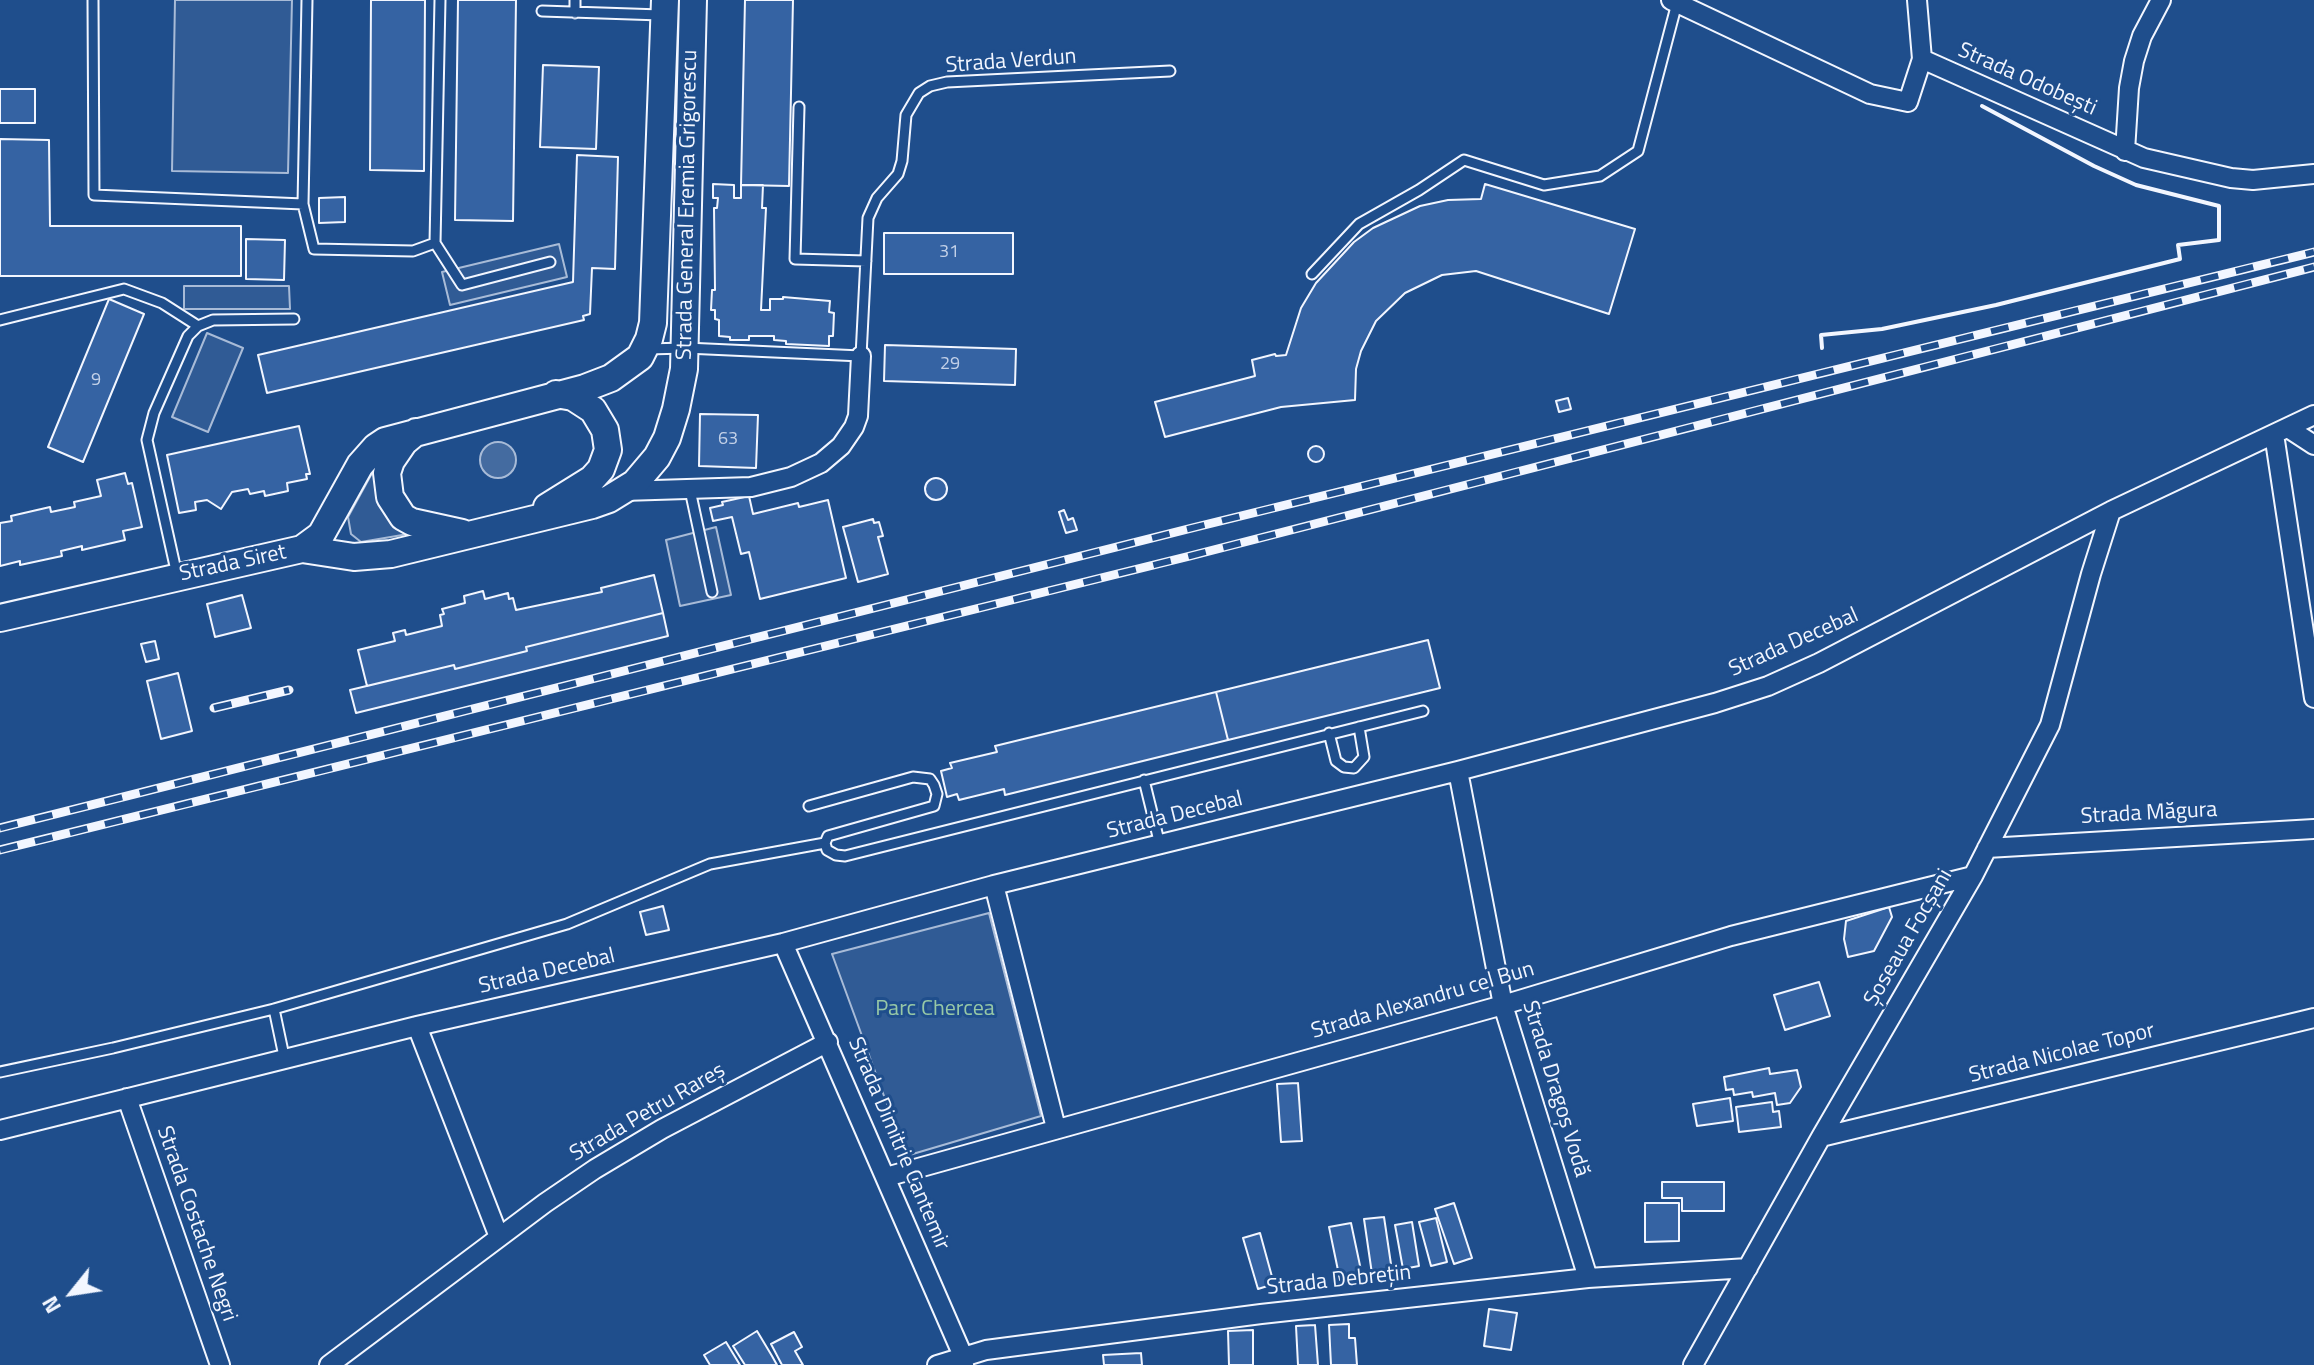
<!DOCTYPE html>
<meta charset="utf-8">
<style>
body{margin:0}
#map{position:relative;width:2314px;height:1365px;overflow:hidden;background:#1f4e8c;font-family:"Titillium Web",sans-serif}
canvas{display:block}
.north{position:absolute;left:32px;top:1253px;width:80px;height:80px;-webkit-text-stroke:6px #1f4e8c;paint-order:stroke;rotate:240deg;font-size:22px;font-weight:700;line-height:32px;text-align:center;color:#f2f6ff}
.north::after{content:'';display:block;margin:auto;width:28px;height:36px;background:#f2f6ff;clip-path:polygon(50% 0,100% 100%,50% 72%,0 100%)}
</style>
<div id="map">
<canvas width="2314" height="1365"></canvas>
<div class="north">N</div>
</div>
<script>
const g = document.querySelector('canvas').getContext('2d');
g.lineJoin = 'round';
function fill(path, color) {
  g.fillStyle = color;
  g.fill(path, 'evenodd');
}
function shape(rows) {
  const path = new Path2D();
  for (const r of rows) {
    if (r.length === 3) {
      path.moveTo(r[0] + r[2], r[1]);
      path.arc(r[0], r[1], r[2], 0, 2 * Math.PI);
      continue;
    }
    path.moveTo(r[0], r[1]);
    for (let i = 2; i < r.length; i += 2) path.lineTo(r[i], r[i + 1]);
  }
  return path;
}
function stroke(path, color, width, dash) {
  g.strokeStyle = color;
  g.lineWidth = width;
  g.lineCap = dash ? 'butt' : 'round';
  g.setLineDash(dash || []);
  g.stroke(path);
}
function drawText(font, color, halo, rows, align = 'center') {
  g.font = font + ' "Titillium Web",sans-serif';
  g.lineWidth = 6;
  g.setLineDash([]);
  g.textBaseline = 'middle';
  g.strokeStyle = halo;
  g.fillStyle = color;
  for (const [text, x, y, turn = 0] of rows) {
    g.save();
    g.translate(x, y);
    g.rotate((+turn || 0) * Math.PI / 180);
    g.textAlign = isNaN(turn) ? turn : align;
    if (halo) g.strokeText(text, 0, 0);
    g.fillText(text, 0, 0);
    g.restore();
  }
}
const built = shape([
 [175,0,292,0,288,173,172,171,175,0],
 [559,244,567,277,450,305,442,272,559,244],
 [184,286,289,286,290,309,184,309,184,286],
 [207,333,243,348,208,432,172,417,207,333],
 [382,455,420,532,361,542,351,534,348,517,382,455],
 [716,527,731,595,680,606,666,540,716,527],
 [989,913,1041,1116,906,1156,832,954,989,913]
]);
const water = shape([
 [498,460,18]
]);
const building = shape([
 [371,0,425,0,424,171,370,170,371,0],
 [458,0,516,0,513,221,455,220,458,0],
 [745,0,793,0,789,186,741,185,745,0],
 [543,65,599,67,596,149,540,147,543,65],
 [0,89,35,89,35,123,0,123,0,89],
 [0,139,49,140,50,226,241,226,241,276,0,276,0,139],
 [577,155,618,157,615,269,592,268,590,314,583,316,584,320,267,393,258,355,573,282,577,155],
 [713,184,734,185,734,198,741,198,741,185,763,185,762,208,766,208,761,310,770,310,770,299,783,299,783,297,830,301,829,312,834,313,833,336,829,336,829,346,786,344,786,341,774,340,774,336,749,336,749,340,730,340,730,337,719,336,719,320,715,319,715,310,711,310,712,290,715,290,714,208,717,208,718,198,713,198,713,184],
 [1485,184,1635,229,1609,314,1476,271,1442,275,1405,293,1376,321,1361,351,1356,369,1355,400,1281,407,1165,437,1155,402,1255,376,1252,360,1275,354,1276,356,1286,355,1301,308,1316,283,1354,242,1373,228,1420,206,1448,200,1481,199,1485,184],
 [345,197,345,222,319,223,319,198,345,197],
 [884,233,1013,233,1013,274,884,274,884,233],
 [246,239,285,240,284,280,246,279,246,239],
 [109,299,144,314,83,462,48,447,109,299],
 [885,345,1016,349,1015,385,884,381,885,345],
 [1568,398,1571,409,1559,412,1556,401,1568,398],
 [700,414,758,415,756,468,699,466,700,414],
 [299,426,310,474,306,474,307,479,287,483,288,491,265,496,264,491,250,494,248,489,232,492,221,509,207,500,195,502,196,510,179,513,167,455,299,426],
 [1316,454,8],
 [125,473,128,484,132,483,142,527,123,531,125,540,82,550,82,546,61,551,62,556,20,565,20,561,0,566,0,523,12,521,11,516,50,507,51,512,75,507,74,502,101,496,97,480,125,473],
 [936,489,11],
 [749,496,753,514,798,503,799,507,828,500,846,578,760,599,749,552,741,554,732,517,713,521,710,508,723,505,722,502,749,496],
 [1064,510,1068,520,1073,518,1077,530,1066,533,1059,512,1064,510],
 [873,519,874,523,879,522,883,536,878,537,888,574,858,582,843,527,873,519],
 [654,575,663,613,526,647,527,651,455,669,454,665,367,686,358,650,395,641,393,633,405,630,406,635,442,626,440,615,444,614,442,609,465,603,464,596,483,591,485,599,508,593,509,599,513,598,516,610,602,592,601,588,654,575],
 [242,595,251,628,215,637,207,604,242,595],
 [663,613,668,636,356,713,350,690,454,665,455,669,527,651,526,647,663,613],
 [1428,640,1440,688,1228,740,1216,692,1428,640],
 [155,641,159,659,146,662,141,644,155,641],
 [178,673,192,731,161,739,147,681,178,673],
 [1216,692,1228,740,1005,795,1004,789,959,800,957,794,947,797,941,771,952,768,950,763,997,752,995,746,1216,692],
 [663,906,669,930,646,935,640,912,663,906],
 [1889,907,1892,917,1874,951,1848,957,1844,939,1846,921,1889,907],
 [1819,982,1830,1016,1785,1030,1774,995,1819,982],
 [1769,1068,1770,1074,1797,1070,1801,1087,1790,1103,1777,1105,1775,1093,1753,1097,1752,1092,1734,1095,1733,1089,1726,1090,1724,1077,1769,1068],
 [1298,1083,1302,1141,1281,1142,1277,1084,1298,1083],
 [1730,1098,1733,1121,1697,1126,1693,1104,1730,1098],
 [1772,1102,1773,1112,1779,1111,1781,1127,1739,1132,1736,1107,1772,1102],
 [1662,1182,1724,1182,1724,1211,1682,1211,1682,1198,1662,1198,1662,1182],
 [1454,1203,1472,1258,1454,1264,1435,1209,1454,1203],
 [1645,1203,1679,1203,1679,1241,1645,1242,1645,1203],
 [1384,1217,1392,1271,1372,1274,1364,1219,1384,1217],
 [1436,1218,1447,1262,1431,1266,1419,1222,1436,1218],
 [1412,1222,1419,1266,1403,1269,1395,1225,1412,1222],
 [1351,1223,1362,1275,1340,1280,1329,1227,1351,1223],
 [1260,1233,1274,1284,1258,1289,1243,1238,1260,1233],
 [1489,1309,1517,1313,1511,1350,1484,1346,1489,1309],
 [1349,1324,1349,1338,1355,1338,1357,1365,1331,1365,1329,1325,1349,1324],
 [1315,1325,1318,1365,1298,1365,1296,1326,1315,1325],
 [1253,1330,1253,1365,1229,1365,1228,1331,1253,1330],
 [757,1331,772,1356,777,1365,745,1365,733,1346,757,1331],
 [794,1332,802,1347,795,1351,803,1365,782,1365,771,1344,794,1332],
 [726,1342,740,1365,710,1365,704,1355,726,1342],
 [1141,1353,1142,1365,1104,1365,1103,1355,1141,1353]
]);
const lane = shape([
 [93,0,94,195,303,204],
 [307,0,303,204,314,249,413,251,435,243],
 [440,0,435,243,462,285,550,262],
 [542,11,661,15],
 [575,13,575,0],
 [799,107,795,259,866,261],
 [1312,274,1359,224,1419,190,1464,160,1544,185,1600,176,1638,151,1677,3],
 [0,320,124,289,162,303,198,326],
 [647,349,686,348,861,356,868,218,877,198,898,174,902,161,906,115,919,93,930,86,947,82,1170,71],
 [690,490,712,592],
 [177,575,147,440,154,413,188,336,198,326,213,320,294,319],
 [1329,733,1336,761,1344,767,1354,768,1364,757,1359,727],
 [1144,780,1160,845],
 [809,806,913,777,930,779,934,785,937,794,934,806,828,836,825,843,827,850,836,855,845,856,1423,711],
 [274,1009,285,1061],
 [0,1072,113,1048,274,1009,567,924,710,864,825,843]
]);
const street = shape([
 [1671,0,1870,94,1908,102,1922,59,2144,158,2231,178,2253,180,2314,174],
 [1917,0,1922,59],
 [2125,151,2129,88,2134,61,2142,36,2161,0],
 [2288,428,2314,445],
 [2274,434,2314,698],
 [623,491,751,487,791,477,821,463,841,446,854,427,858,416,861,356],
 [1458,771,1503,1005,1588,1278],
 [1987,848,2314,829],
 [994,885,1056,1128],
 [783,943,963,1356,964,1365],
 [417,1026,499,1237],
 [127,1098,220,1365],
 [0,1130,417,1026,783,943,994,885,1458,771,1715,703,1768,686,1819,663,2111,511,2314,415],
 [1821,1137,2314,1018],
 [886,1177,1503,1005,1731,936,1973,876],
 [329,1365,545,1203,595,1169,662,1129,828,1042],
 [937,1365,986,1350,1261,1314,1588,1278,1748,1268],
 [1693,1365,1821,1137,1973,876,2050,725,2091,574,2111,511]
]);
const secondary = shape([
 [416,432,404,442,391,461,387,473,390,497,403,517,412,522,462,533],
 [547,507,592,479,601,469,608,450,605,430,593,410,573,397,556,394],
 [302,549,321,535,360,465,376,447,385,441,585,388,611,378,640,357,649,339,653,323,665,0],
 [0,618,302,549,354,557,391,554,592,505,609,499,635,483,657,457,667,438,676,409,684,369,693,0]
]);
const rail = shape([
 [214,708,289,690],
 [0,828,1192,528,2314,252],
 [0,850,1190,556,2314,267]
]);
const wall = shape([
 [1822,348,1821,335,1882,329,1996,305,2180,259,2178,245,2219,240,2219,206,2136,185,2094,166,1982,106]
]);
const numberNames = [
 ["31",949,253],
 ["29",950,365],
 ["9",96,381],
 ["63",728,440]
];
const streetNames = [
 ["Strada Verdun",1011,62,-4],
 ["Strada Odobești",2027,80,24],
 ["Strada General Eremia Grigorescu",688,205,-89],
 ["Strada Siret",233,564,-12],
 ["Strada Decebal",1794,643,-24],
 ["Strada Măgura",2149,814,-3],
 ["Strada Decebal",1175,816,-14],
 ["Șoseaua Focșani",1909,938,-60],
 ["Strada Decebal",547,972,-13],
 ["Strada Alexandru cel Bun",1423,1001,-16],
 ["Strada Nicolae Topor",2062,1054,-14],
 ["Strada Dragoș Vodă",1555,1089,73],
 ["Strada Petru Rareș",648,1113,-30],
 ["Strada Dimitrie Cantemir",898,1144,67],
 ["Strada Costache Negri",196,1224,71],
 ["Strada Debrețin",1339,1281,-6]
];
const parkNames = [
 ["Parc Chercea",935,1010]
];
fill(built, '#305b95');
stroke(built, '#a8bbd7', 2);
fill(water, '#446ba0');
stroke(water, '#a8bbd7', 2);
fill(building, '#3563a3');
stroke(building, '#f2f6ff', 2);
stroke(lane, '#f2f6ff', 13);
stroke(street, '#f2f6ff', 22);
stroke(secondary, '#f2f6ff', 30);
stroke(lane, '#1f4e8c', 9);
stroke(street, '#1f4e8c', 18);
stroke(secondary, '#1f4e8c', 26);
stroke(rail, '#f2f6ff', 9);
stroke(rail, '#1f4e8c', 6, [18]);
stroke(wall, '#f2f6ff', 4);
drawText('18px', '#c3d1e8', null, numberNames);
drawText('22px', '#f2f6ff', '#1f4e8c', streetNames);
drawText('22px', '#97c8a6', '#1f4e8c', parkNames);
</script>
